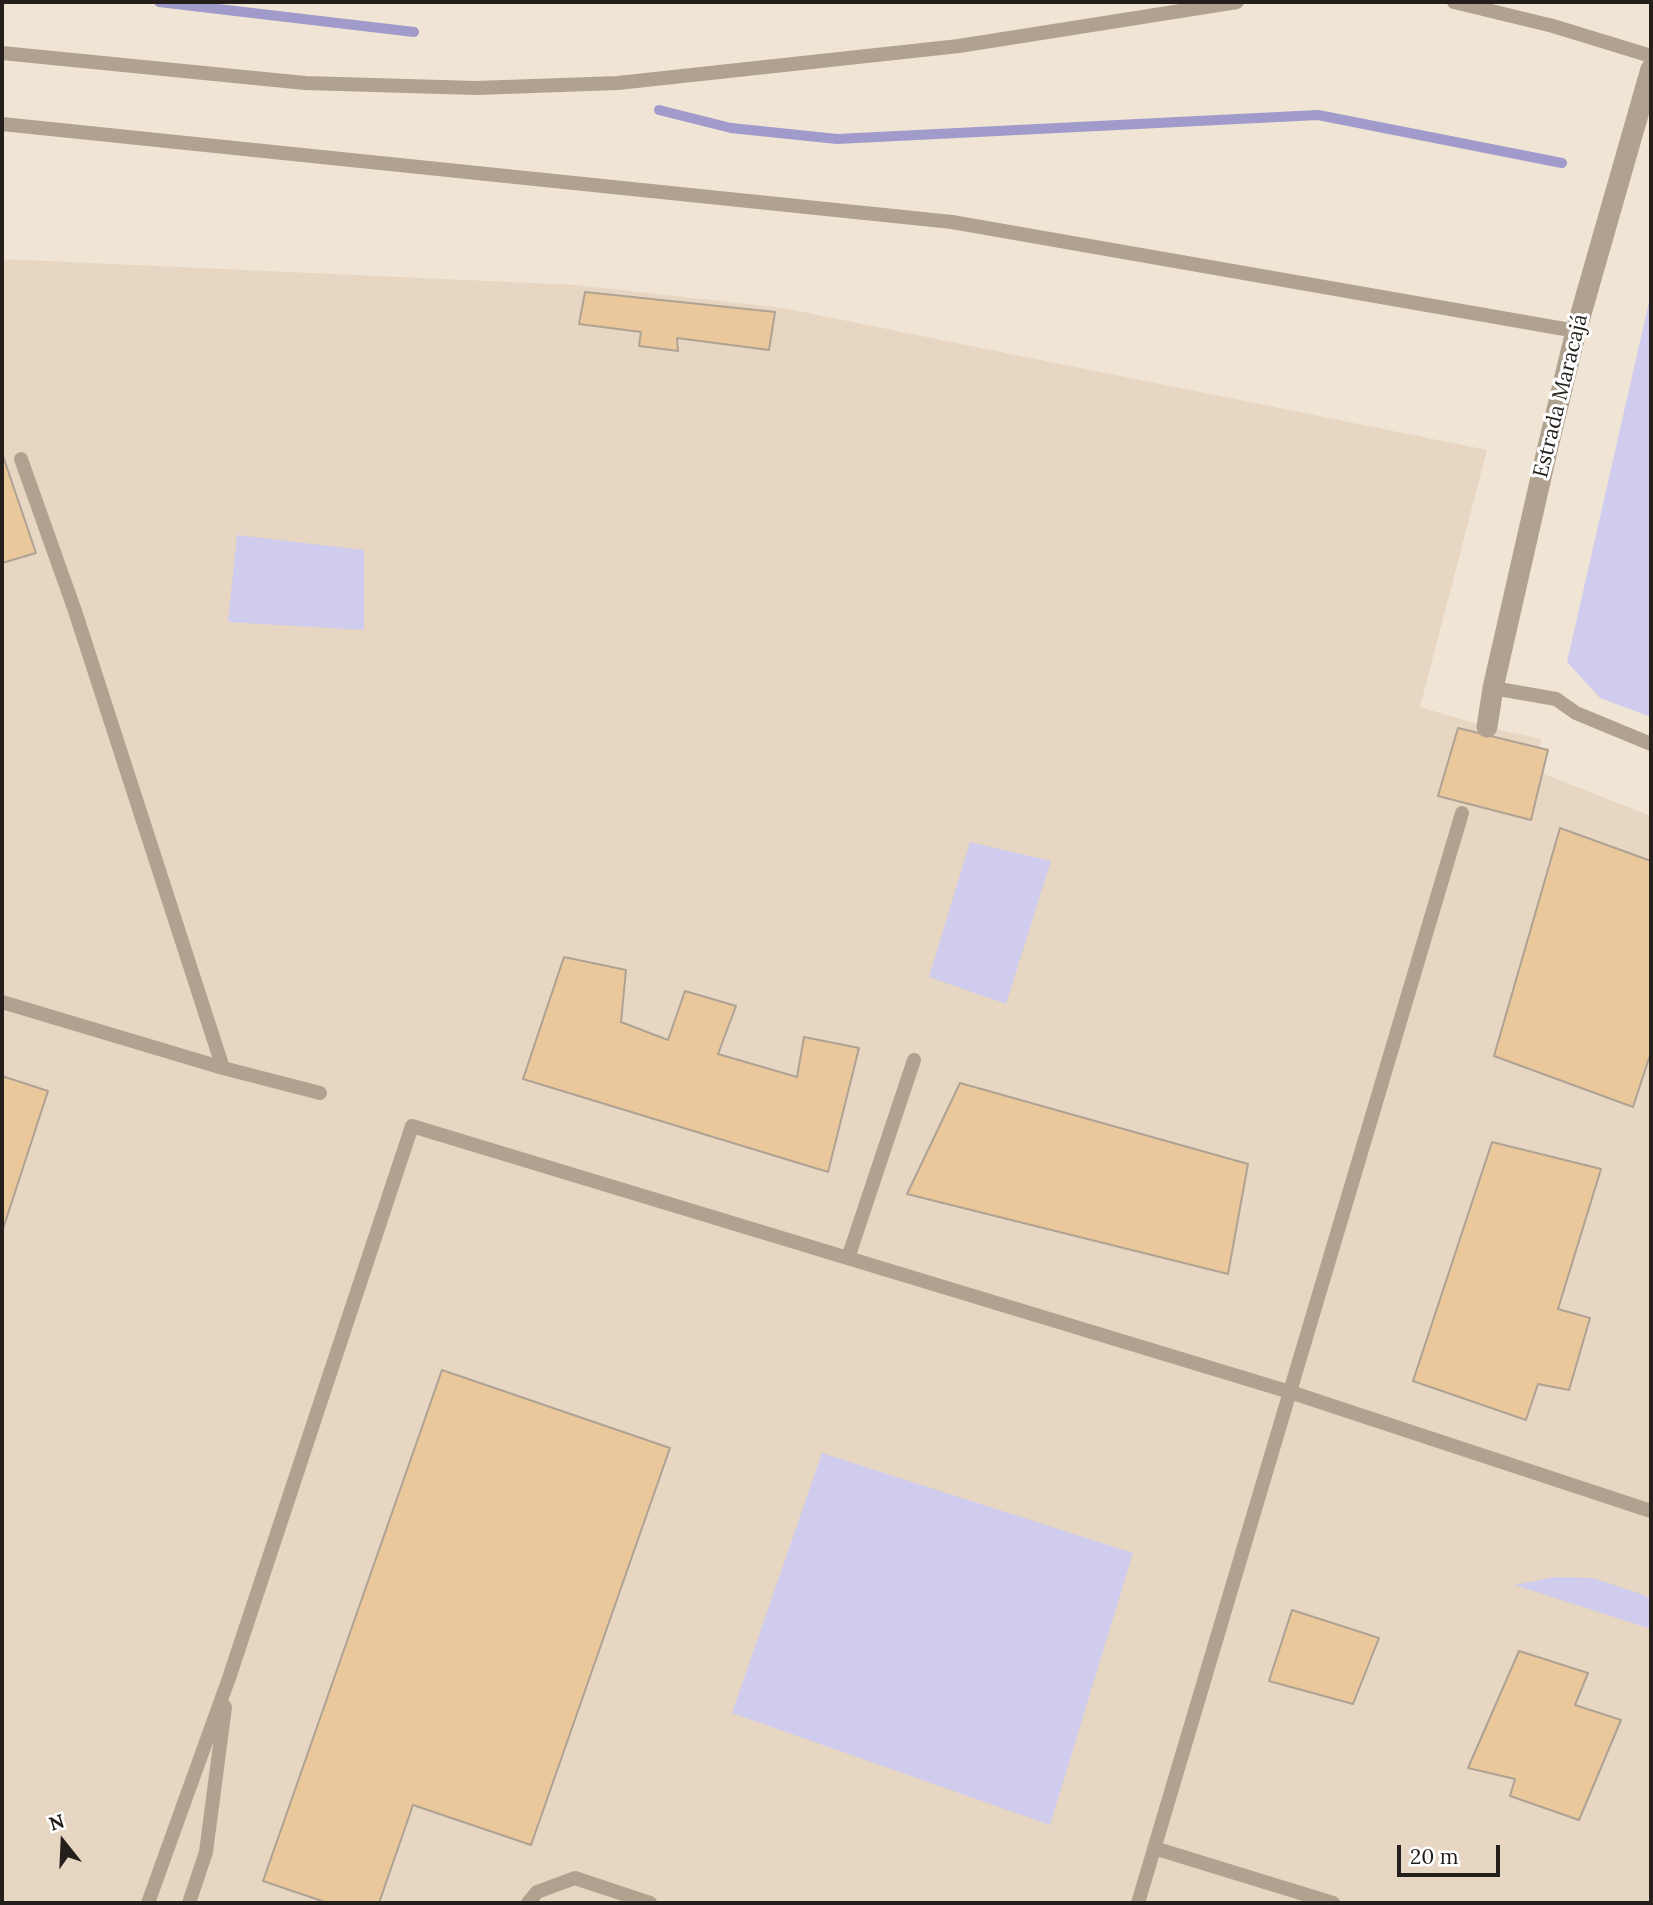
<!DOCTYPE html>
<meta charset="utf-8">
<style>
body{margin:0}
#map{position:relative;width:1653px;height:1905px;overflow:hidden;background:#f0e4d5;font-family:Lora,serif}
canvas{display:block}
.frame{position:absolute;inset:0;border:4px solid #241f1a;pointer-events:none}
.north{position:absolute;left:28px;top:1807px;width:70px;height:70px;-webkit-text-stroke:5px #fff;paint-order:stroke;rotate:342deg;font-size:19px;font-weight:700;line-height:28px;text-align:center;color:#241f1a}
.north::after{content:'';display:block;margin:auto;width:24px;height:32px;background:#241f1a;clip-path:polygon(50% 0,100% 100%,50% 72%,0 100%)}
.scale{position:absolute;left:1397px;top:1845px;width:103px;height:32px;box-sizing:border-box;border:4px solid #241f1a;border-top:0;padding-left:9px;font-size:21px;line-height:24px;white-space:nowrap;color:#241f1a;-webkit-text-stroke:5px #fff;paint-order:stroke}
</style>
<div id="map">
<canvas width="1653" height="1905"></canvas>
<div class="frame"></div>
<div class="north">N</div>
<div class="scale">20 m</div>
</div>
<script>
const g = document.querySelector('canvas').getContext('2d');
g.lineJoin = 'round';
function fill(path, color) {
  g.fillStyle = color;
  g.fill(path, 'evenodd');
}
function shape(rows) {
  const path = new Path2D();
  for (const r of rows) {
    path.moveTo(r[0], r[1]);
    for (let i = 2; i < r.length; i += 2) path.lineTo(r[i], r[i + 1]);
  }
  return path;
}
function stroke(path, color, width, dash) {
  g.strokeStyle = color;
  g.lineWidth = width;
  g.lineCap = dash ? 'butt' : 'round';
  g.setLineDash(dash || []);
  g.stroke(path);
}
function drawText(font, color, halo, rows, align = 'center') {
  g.font = font + ' Lora,serif';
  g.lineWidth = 6;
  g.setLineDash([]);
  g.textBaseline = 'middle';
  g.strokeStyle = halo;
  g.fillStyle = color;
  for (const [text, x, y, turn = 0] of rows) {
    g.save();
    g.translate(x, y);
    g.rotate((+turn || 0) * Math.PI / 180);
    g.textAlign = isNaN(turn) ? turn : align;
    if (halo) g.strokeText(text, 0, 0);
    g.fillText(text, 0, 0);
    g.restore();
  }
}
const built = shape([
 [2,259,576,285,783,308,1487,450,1420,707,1487,727,1541,739,1536,771,1651,816,1651,1903,2,1903]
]);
const green = shape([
 [1651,293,1651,717,1600,698,1567,662],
 [237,535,364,550,364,630,228,622],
 [970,842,1051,861,1006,1004,929,977],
 [822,1453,1133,1553,1050,1825,732,1713],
 [1554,1577,1593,1578,1644,1595,1651,1599,1651,1629,1515,1585]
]);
const stream = shape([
 [159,2,414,32],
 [659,110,731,128,837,139,1318,115,1562,163]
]);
const building = shape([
 [585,292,775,312,769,350,677,338,678,351,639,346,641,332,579,324,585,292],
 [3,456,36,553,2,563,2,457,3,456],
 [1458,728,1548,750,1531,820,1438,796,1458,728],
 [1560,828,1651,861,1651,1052,1633,1107,1494,1056,1560,828],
 [564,957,626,970,621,1022,668,1040,685,991,736,1006,718,1054,797,1077,804,1037,859,1048,828,1172,523,1079,564,957],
 [2,1076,48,1091,2,1232,2,1076],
 [960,1083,1248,1164,1228,1274,907,1194,960,1083],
 [1492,1142,1601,1169,1558,1309,1590,1318,1569,1390,1538,1384,1526,1420,1413,1381,1492,1142],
 [442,1370,670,1448,531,1845,413,1805,379,1903,328,1903,263,1881,442,1370],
 [1292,1610,1379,1638,1353,1704,1269,1681,1292,1610],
 [1519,1651,1588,1673,1575,1705,1621,1720,1579,1820,1510,1796,1515,1779,1468,1768,1519,1651]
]);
const service = shape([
 [1454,2,1553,26,1651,56],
 [2,53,305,83,476,88,618,83,959,46,1237,2],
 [2,124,952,222,1576,331],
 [21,459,75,611,223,1068],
 [1493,688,1556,699,1576,713,1651,744],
 [2,1002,223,1068,320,1093],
 [848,1258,914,1060],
 [1154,1848,1333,1903],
 [148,1903,229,1678,412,1126,1290,1392,1651,1511],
 [189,1903,206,1852,225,1707],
 [528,1903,537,1892,575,1878,650,1903],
 [1138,1903,1462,813]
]);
const minor = shape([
 [1487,727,1493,688,1547,451,1576,331,1651,69]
]);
const streetNames = [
 ["Estrada Maracajá",1561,396,-76]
];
fill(built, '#e7d6c1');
fill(green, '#cfcced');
stroke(stream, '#a09bcb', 10);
fill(building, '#eac89c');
stroke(building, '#aea294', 2);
stroke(service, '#b1a290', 14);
stroke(minor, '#b1a290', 21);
drawText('21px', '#241f1a', '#fff', streetNames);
</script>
